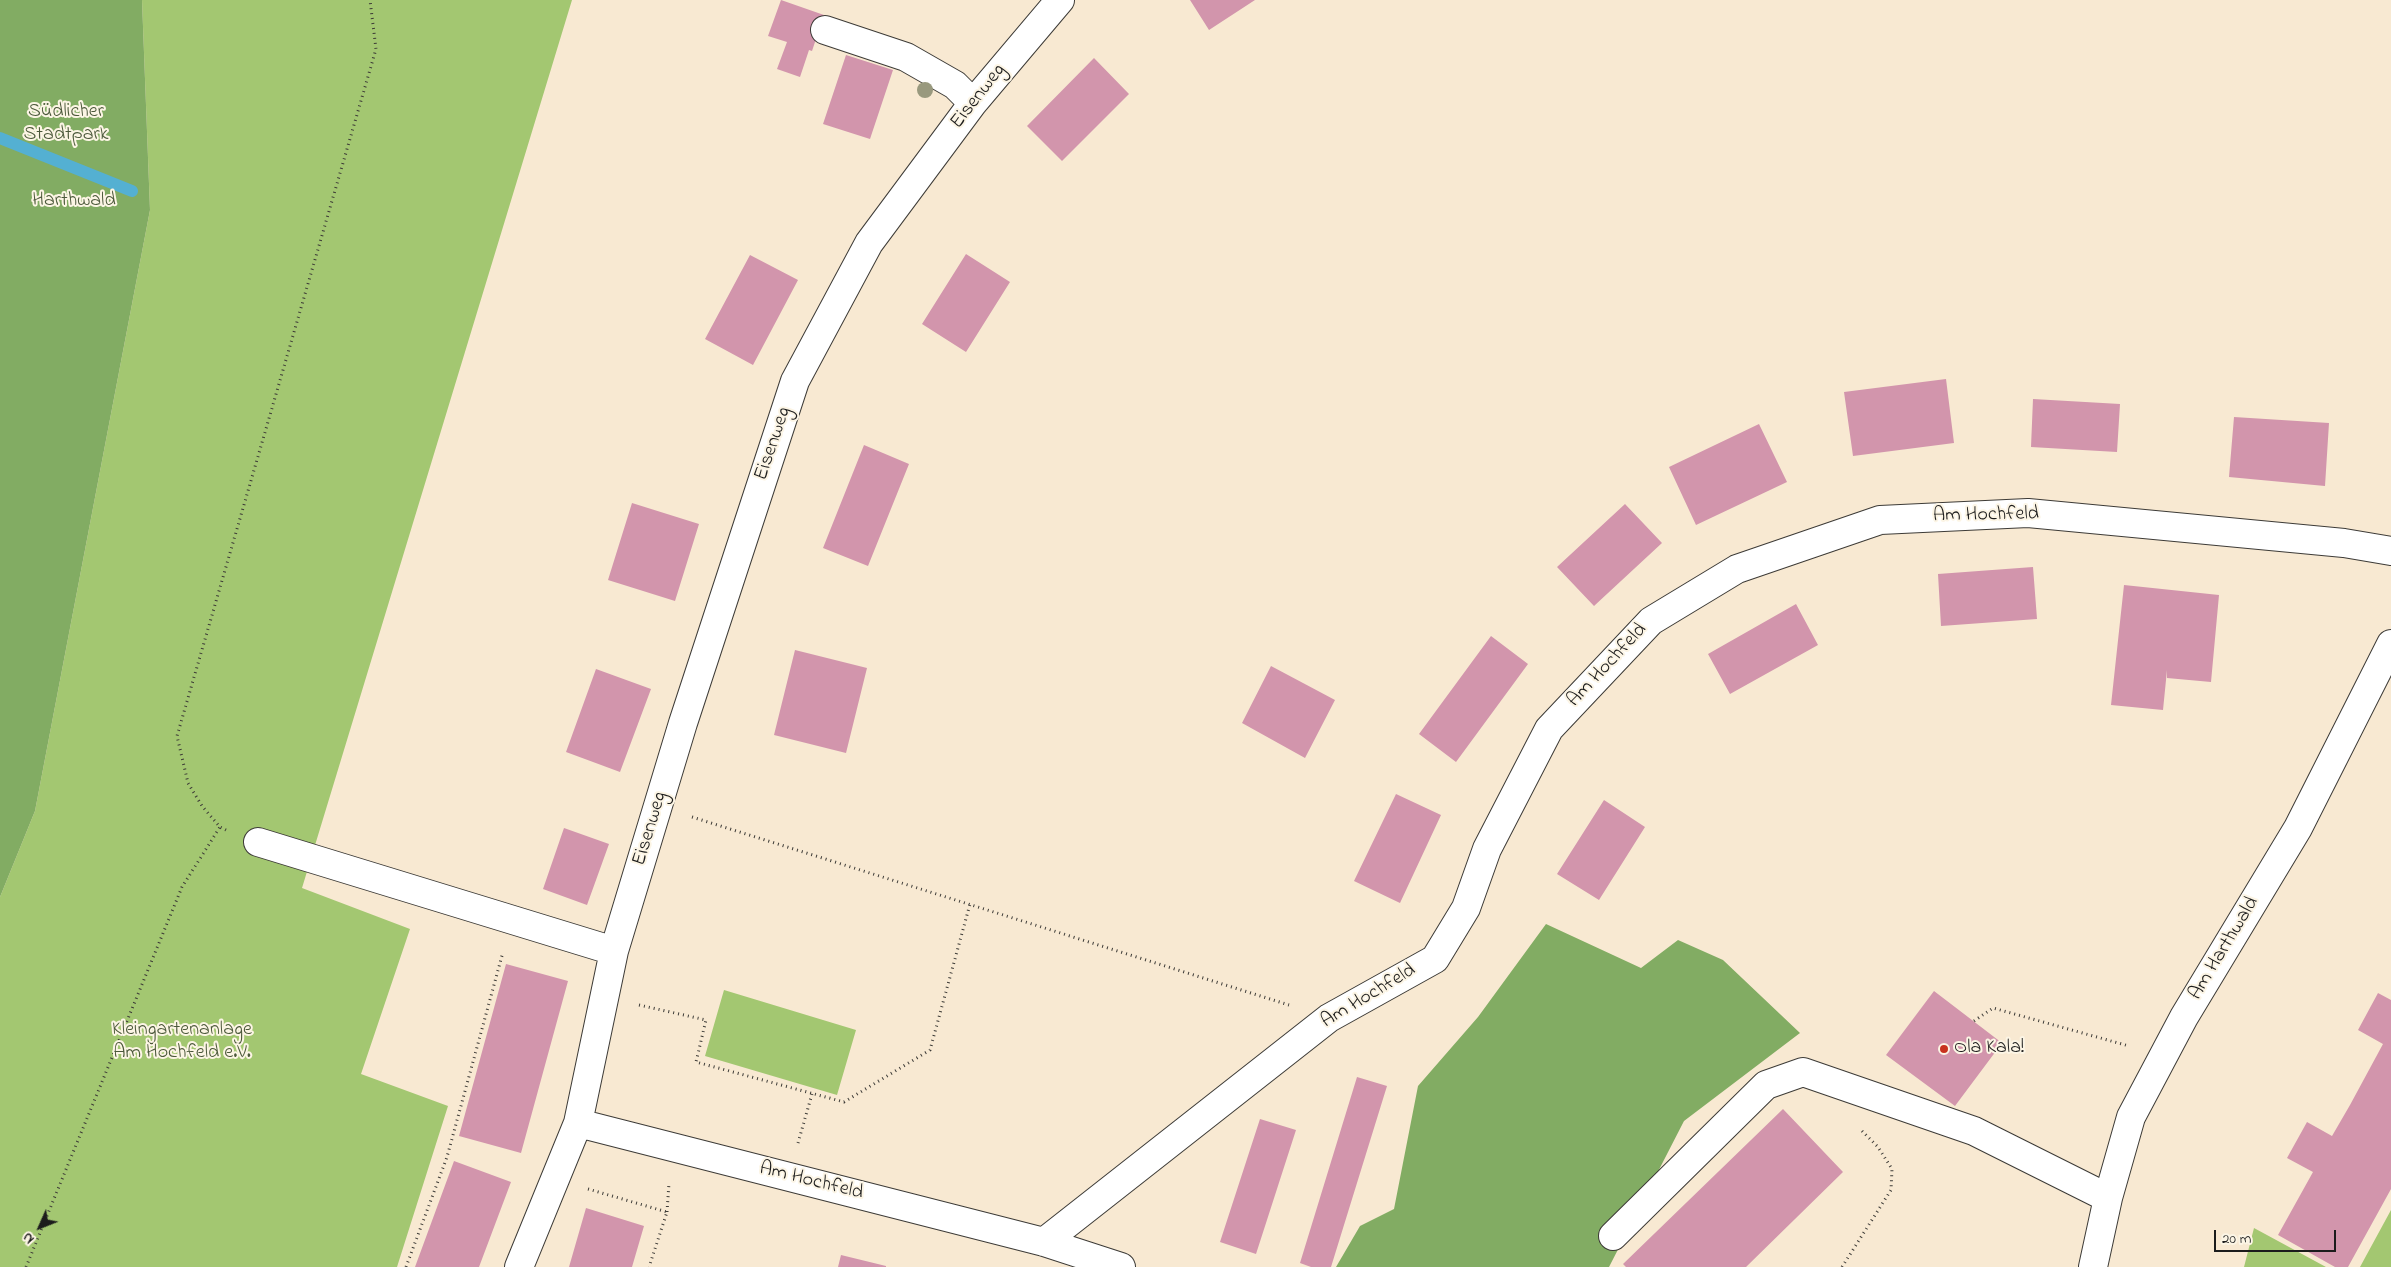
<!DOCTYPE html>
<meta charset="utf-8">
<style>
body{margin:0}
#map{position:relative;width:2391px;height:1267px;overflow:hidden;background:#f8e9d2;font-family:"Indie Flower",sans-serif}
canvas{display:block}
.north{position:absolute;left:15px;top:1202px;width:50px;height:50px;-webkit-text-stroke:4px #fcf5e5;paint-order:stroke;rotate:226deg;font-size:14px;font-weight:700;line-height:20px;text-align:center;color:#1c1c1c}
.north::after{content:'';display:block;margin:auto;width:18px;height:22px;background:#1c1c1c;clip-path:polygon(50% 0,100% 100%,50% 72%,0 100%)}
.scale{position:absolute;left:2214px;top:1230px;width:122px;height:22px;box-sizing:border-box;border:2px solid #1c1c1c;border-top:0;padding-left:6px;font-size:15px;line-height:18px;white-space:nowrap;color:#1c1c1c;-webkit-text-stroke:4px #fcf5e5;paint-order:stroke}
</style>
<div id="map">
<canvas width="2391" height="1267"></canvas>
<div class="north">N</div>
<div class="scale">20 m</div>
</div>
<script>
const g = document.querySelector('canvas').getContext('2d');
g.lineJoin = 'round';
function fill(path, color) {
  g.fillStyle = color;
  g.fill(path, 'evenodd');
}
function shape(rows) {
  const path = new Path2D();
  for (const r of rows) {
    path.moveTo(r[0], r[1]);
    for (let i = 2; i < r.length; i += 2) path.lineTo(r[i], r[i + 1]);
  }
  return path;
}
function stroke(path, color, width, dash) {
  g.strokeStyle = color;
  g.lineWidth = width;
  g.lineCap = dash ? 'butt' : 'round';
  g.setLineDash(dash || []);
  g.stroke(path);
}
function drawText(font, color, halo, rows, align = 'center') {
  g.font = font + ' "Indie Flower",sans-serif';
  g.lineWidth = 4;
  g.setLineDash([]);
  g.textBaseline = 'middle';
  g.strokeStyle = halo;
  g.fillStyle = color;
  for (const [text, x, y, turn = 0] of rows) {
    g.save();
    g.translate(x, y);
    g.rotate((+turn || 0) * Math.PI / 180);
    g.textAlign = isNaN(turn) ? turn : align;
    if (halo) g.strokeText(text, 0, 0);
    g.fillText(text, 0, 0);
    g.restore();
  }
}
const green = shape([
 [142,0,572,0,302,888,410,929,361,1074,448,1106,397,1267,0,1267,0,897,35,811,150,210],
 [724,990,856,1030,837,1095,705,1056],
 [2391,1210,2391,1267,2360,1267],
 [2254,1228,2326,1267,2244,1267]
]);
const forest = shape([
 [0,0,142,0,150,210,35,811,0,897],
 [1546,924,1641,968,1678,940,1723,960,1800,1033,1684,1121,1609,1267,1336,1267,1360,1226,1394,1209,1418,1086,1478,1017]
]);
const stream = shape([
 [0,138,132,191]
]);
const building = shape([
 [781,0,824,15,812,51,809,50,800,77,777,69,787,42,768,36],
 [1190,0,1255,0,1209,30],
 [846,55,893,70,870,139,823,124],
 [1094,58,1129,94,1062,161,1027,126],
 [966,254,1010,282,966,352,922,324],
 [750,255,798,280,753,365,705,339],
 [1946,379,1954,443,1853,456,1844,392],
 [2033,399,2120,404,2117,452,2031,447],
 [2234,417,2329,423,2325,486,2229,477],
 [1759,424,1787,482,1696,525,1669,467],
 [864,445,909,464,868,566,823,548],
 [632,503,699,524,675,601,608,580],
 [1625,504,1662,543,1594,606,1557,567],
 [2033,567,2037,619,1941,626,1938,574],
 [2124,585,2219,595,2211,682,2167,678,2167,670,2163,710,2111,705],
 [1796,604,1818,645,1730,694,1708,654],
 [1491,636,1528,664,1456,762,1419,734],
 [795,650,867,668,846,753,774,735],
 [1271,666,1335,700,1305,758,1242,723],
 [596,669,651,689,620,772,566,752],
 [1396,794,1441,815,1400,903,1354,881],
 [1604,800,1645,827,1599,900,1557,874],
 [564,828,609,844,587,905,543,889],
 [506,964,568,981,521,1153,459,1136],
 [1934,991,2002,1043,1955,1106,1886,1055],
 [2378,993,2391,1000,2391,1189,2348,1267,2335,1267,2278,1235,2313,1172,2287,1158,2307,1122,2332,1136,2350,1105,2383,1044,2358,1030],
 [1357,1077,1387,1086,1331,1267,1311,1267,1300,1263],
 [1783,1109,1843,1172,1746,1267,1626,1267,1623,1264],
 [1260,1119,1296,1130,1256,1254,1220,1242],
 [454,1161,511,1182,479,1267,415,1267],
 [586,1208,644,1226,632,1267,569,1267],
 [841,1255,886,1266,886,1267,838,1267]
]);
const path = shape([
 [692,817,1289,1005],
 [226,830,220,827,202,806,188,783,177,736,376,49,370,0],
 [639,1005,706,1020,696,1062,844,1102,930,1050,970,904],
 [1974,1021,1993,1008,2129,1046],
 [798,1143,812,1094],
 [588,1189,667,1212,649,1267],
 [667,1212,669,1183],
 [26,1267,182,887,220,827],
 [406,1267,447,1157,503,952],
 [1842,1267,1891,1190,1892,1169,1878,1147,1862,1131]
]);
const minor = shape([
 [825,30,906,57,955,85,973,103],
 [258,842,614,951],
 [578,1123,1044,1242,1121,1267],
 [1613,1236,1766,1085,1803,1072,1974,1131,2108,1198],
 [1044,1242,1329,1018,1435,959,1466,908,1487,849,1549,729,1651,621,1737,569,1880,520,2028,513,2344,543,2391,551],
 [519,1267,578,1123,614,951,683,723,795,381,869,243,973,103,1060,0],
 [2093,1267,2108,1198,2131,1117,2184,1017,2298,828,2391,644]
]);
const trees = [
 [925,90]
];
const markers = [
 [1944,1049,5,"#c8321e"]
];
const streetNames = [
 ["Eisenweg",979,97,-52],
 ["Eisenweg",774,444,-71],
 ["Am Hochfeld",1986,516,-1],
 ["Am Hochfeld",1608,666,-47],
 ["Eisenweg",651,829,-73],
 ["Am Harthwald",2225,949,-59],
 ["Am Hochfeld",1369,997,-31],
 ["Am Hochfeld",811,1182,14]
];
const parkNames = [
 ["Südlicher",66,113],
 ["Stadtpark",66,136],
 ["Harthwald",74,202],
 ["Kleingartenanlage",182,1031],
 ["Am Hochfeld e.V.",182,1054]
];
const poiNames = [
 ["Ola Kala!",1954,1049]
];
fill(green, '#a3c771');
fill(forest, '#82ac63');
stroke(stream, '#54b0d2', 12);
fill(building, '#d295ac');
stroke(minor, '#3d3b37', 30);
stroke(path, '#3d3b37', 3, [1, 4]);
stroke(minor, '#fff', 28);
g.fillStyle = '#99997e';
for (const [x, y] of trees) {
  g.beginPath();
  g.arc(x, y, 8, 0, 2 * Math.PI);
  g.fill();
}
for (const [x, y, r, color] of markers) {
  const dot = new Path2D();
  dot.arc(x, y, r, 0, 2 * Math.PI);
  g.fillStyle = color;
  g.fill(dot);
  stroke(dot, '#fcf5e5', 2);
}
drawText('20px', '#1c1c1c', '#fcf5e5', streetNames);
drawText('20px', '#4b583a', '#fcf5e5', parkNames);
drawText('20px', '#1c1c1c', '#fcf5e5', poiNames, 'left');
</script>
